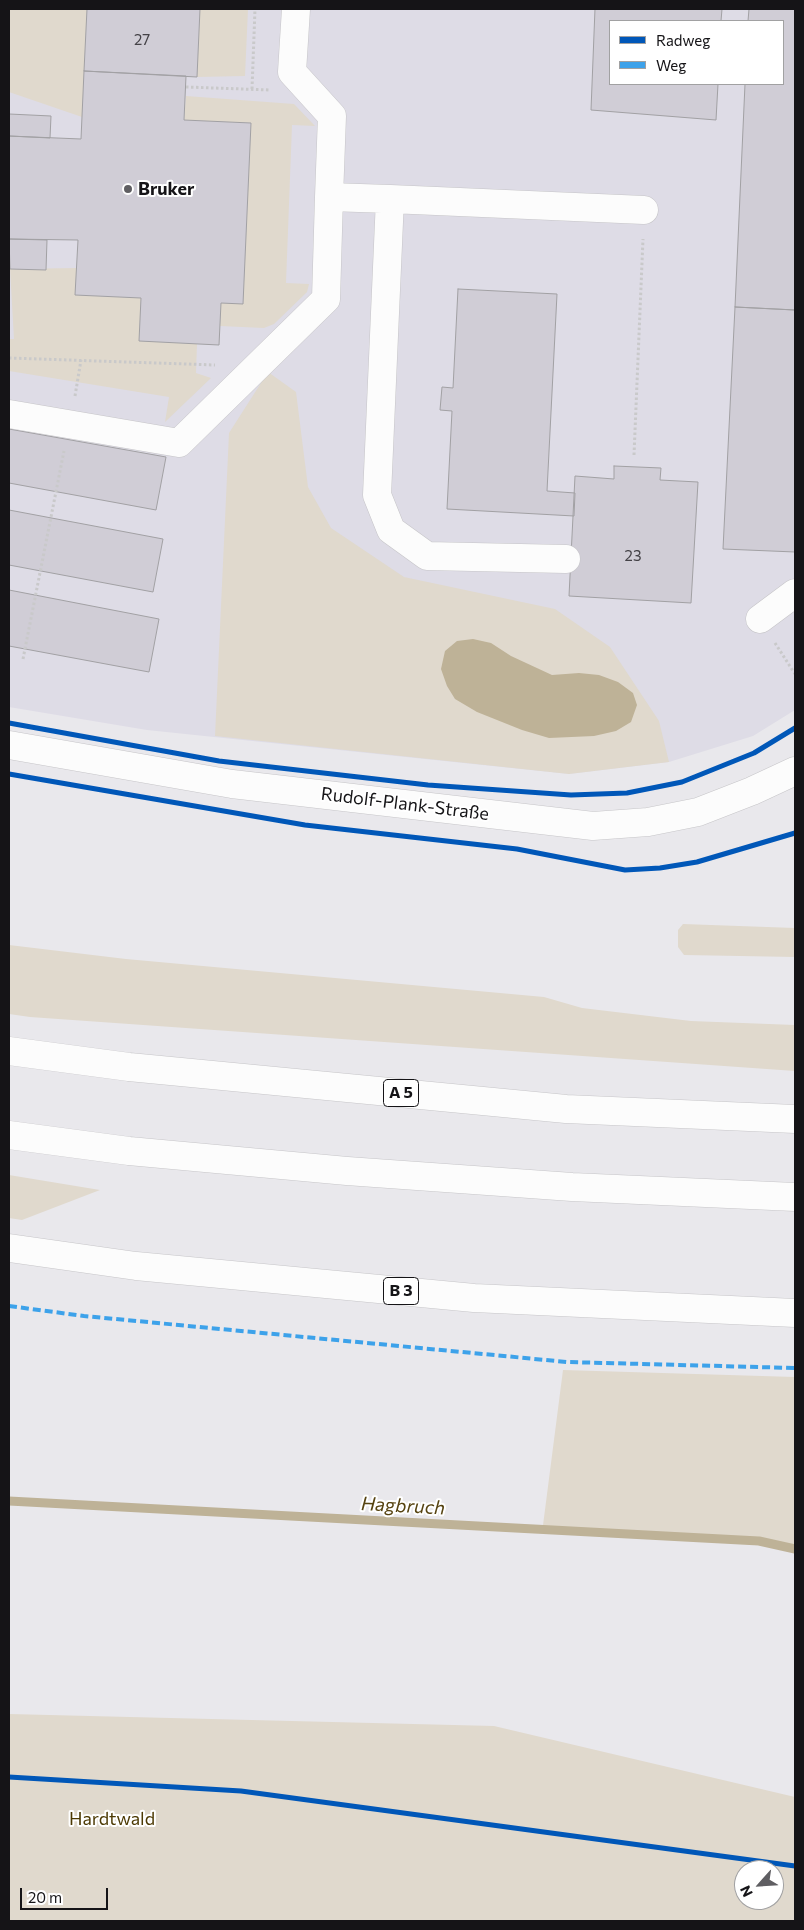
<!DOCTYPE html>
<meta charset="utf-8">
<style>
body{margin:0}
#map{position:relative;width:804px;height:1930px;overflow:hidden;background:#e9e8ec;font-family:Commissioner,sans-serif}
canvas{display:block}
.frame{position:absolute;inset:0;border:10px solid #151417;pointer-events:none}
.legend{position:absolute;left:609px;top:20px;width:175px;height:65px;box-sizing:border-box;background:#fff;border:1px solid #a1a1a2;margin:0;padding:6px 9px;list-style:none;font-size:15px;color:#151417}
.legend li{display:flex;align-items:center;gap:10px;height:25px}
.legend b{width:25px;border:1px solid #a1a1a2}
.north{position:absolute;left:734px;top:1860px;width:50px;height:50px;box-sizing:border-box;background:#fff;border:1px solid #a1a1a2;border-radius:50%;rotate:244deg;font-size:14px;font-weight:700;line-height:20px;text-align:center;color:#151417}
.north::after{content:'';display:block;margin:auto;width:18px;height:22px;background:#5f5e62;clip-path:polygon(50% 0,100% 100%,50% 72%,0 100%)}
.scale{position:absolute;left:20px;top:1888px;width:88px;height:22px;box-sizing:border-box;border:2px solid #151417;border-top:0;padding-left:6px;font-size:15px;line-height:18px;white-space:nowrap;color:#151417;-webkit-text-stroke:4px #fff;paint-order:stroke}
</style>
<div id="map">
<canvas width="804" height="1930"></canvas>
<div class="frame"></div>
<ul class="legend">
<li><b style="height:6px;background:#0057b8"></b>Radweg</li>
<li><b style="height:6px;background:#3da2ea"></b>Weg</li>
</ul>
<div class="north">N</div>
<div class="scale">20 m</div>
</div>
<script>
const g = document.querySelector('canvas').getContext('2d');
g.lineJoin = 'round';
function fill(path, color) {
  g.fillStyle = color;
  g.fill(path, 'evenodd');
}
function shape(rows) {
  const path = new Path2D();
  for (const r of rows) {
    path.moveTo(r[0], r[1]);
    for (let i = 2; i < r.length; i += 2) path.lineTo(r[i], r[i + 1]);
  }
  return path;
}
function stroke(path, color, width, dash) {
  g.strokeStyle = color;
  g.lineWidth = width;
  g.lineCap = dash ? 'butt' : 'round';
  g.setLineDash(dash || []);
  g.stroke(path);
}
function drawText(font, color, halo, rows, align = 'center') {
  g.font = font + ' Commissioner,sans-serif';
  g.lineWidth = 4;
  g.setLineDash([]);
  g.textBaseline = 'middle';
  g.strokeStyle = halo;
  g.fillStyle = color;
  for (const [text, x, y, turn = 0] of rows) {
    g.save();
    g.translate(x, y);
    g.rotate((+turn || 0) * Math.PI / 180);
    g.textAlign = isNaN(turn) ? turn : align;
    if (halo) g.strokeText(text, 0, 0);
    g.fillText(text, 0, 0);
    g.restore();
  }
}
const built = shape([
 [9,9,795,9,795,710,753,736,669,762,569,774,147,730,9,707],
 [610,21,783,21,783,84,610,84]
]);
const green = shape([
 [9,9,87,9,82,117,9,92],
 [200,9,248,9,245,76,197,77],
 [186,96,294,104,315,126,292,125,286,283,309,284,307,292,274,324,264,328,220,326,221,303,243,303,251,123,184,120],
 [77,268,75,295,141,298,139,341,197,344,196,373,211,378,165,422,169,397,9,371,9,339,14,339,10,269],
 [268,372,296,392,308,487,331,528,404,577,555,609,610,647,659,721,669,762,569,774,215,736,229,433],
 [683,924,795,928,795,957,684,955,678,947,678,930],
 [9,945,126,959,544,997,582,1008,691,1021,795,1025,795,1071,30,1017,9,1014],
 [9,1175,100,1190,22,1220,9,1218],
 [563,1370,795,1377,795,1552,760,1544,542,1533],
 [9,1714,494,1726,795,1797,795,1921,9,1921],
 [744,1870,774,1870,774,1900,744,1900]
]);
const water = shape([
 [473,639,491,643,511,656,552,675,579,673,599,675,618,682,633,693,637,705,631,722,616,731,594,736,549,738,522,730,477,712,455,699,447,686,441,669,445,651,457,641]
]);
const stream = shape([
 [9,1501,759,1541,795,1549]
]);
const building = shape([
 [87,9,200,9,197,77,84,71,87,9],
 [595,9,722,9,721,21,610,21,610,84,718,84,716,120,591,110,595,9],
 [749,9,795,9,795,310,735,307,745,84,783,84,783,21,748,21,749,9],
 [84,71,186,76,184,120,251,123,243,304,221,303,219,345,139,341,141,298,75,295,78,240,9,239,9,136,81,139,84,71],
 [9,114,51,116,50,138,9,136,9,114],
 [9,239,47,240,46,270,10,269,9,239],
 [458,289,557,294,547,491,575,493,574,516,447,509,452,411,440,410,442,387,453,388,458,289],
 [735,307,795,310,795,552,723,549,735,307],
 [9,429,166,457,156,510,9,483,9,429],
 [614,466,661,468,660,480,698,482,691,603,569,596,575,476,614,479,614,466],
 [9,510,163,539,153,592,9,565,9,510],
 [9,590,159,619,149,672,9,646,9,590]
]);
const path = shape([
 [186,87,270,90],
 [252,89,255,9],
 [9,358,215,365],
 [75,396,81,360],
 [634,455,643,239],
 [775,643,795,674],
 [23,659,64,451]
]);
const minor = shape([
 [296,9,292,72,332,116,329,197,390,199],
 [9,414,179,443,326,299,329,197],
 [566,559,427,556,391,530,377,495,390,199,644,210],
 [760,619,795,593]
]);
const major = shape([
 [9,745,232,784,593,826,648,822,698,812,752,791,795,771],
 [9,1248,136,1266,474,1298,795,1313]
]);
const highway = shape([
 [9,1051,129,1067,566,1109,795,1119],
 [9,1135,129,1151,347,1171,572,1187,795,1197]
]);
const quiet = shape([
 [9,1306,84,1316,567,1362,795,1368]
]);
const cycleway = shape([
 [9,723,219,761,428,785,571,795,627,793,682,782,754,753,795,728],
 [9,774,305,825,517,849,625,870,660,868,697,862,795,833],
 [9,1777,241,1791,795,1866]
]);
const markers = [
 [128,189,5,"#5f5e62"]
];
const numberNames = [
 ["27",142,40],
 ["23",633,556]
];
const shields = [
 [401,1093,35],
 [401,1291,35]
];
const shieldNames = [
 ["A 5",401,1093],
 ["B 3",401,1291]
];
const poiNames = [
 ["Bruker",138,189]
];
const streetNames = [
 ["Rudolf-Plank-Straße",405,804,7]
];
const parkNames = [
 ["Hardtwald",112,1819]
];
const waterNames = [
 ["Hagbruch",403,1506,3]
];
fill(built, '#dedce6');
fill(green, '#e0d9cd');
fill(water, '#beb297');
stroke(stream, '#beb297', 9);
fill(building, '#d0cdd6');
stroke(building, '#a2a1a4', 1);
stroke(minor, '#c6c5c8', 29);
stroke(major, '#c6c5c8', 29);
stroke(highway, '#c6c5c8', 29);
stroke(path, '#c9c9ca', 3, [2.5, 2.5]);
stroke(minor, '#fcfcfc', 28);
stroke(major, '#fcfcfc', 28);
stroke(highway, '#fcfcfc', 28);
stroke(quiet, '#3da2ea', 4, [8, 4]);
stroke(cycleway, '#0057b8', 5);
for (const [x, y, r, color] of markers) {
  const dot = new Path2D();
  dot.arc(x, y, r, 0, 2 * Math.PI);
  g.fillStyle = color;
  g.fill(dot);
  stroke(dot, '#fff', 2);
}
drawText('15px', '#444247', null, numberNames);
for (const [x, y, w] of shields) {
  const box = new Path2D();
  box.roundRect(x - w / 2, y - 13.5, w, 27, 4);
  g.fillStyle = '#fff';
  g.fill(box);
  stroke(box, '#151417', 1);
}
drawText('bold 16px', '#151417', null, shieldNames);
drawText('bold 18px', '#151417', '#fff', poiNames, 'left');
drawText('18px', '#151417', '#fff', streetNames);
drawText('18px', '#4c3903', '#fff', parkNames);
drawText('italic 19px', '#564311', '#fff', waterNames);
</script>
